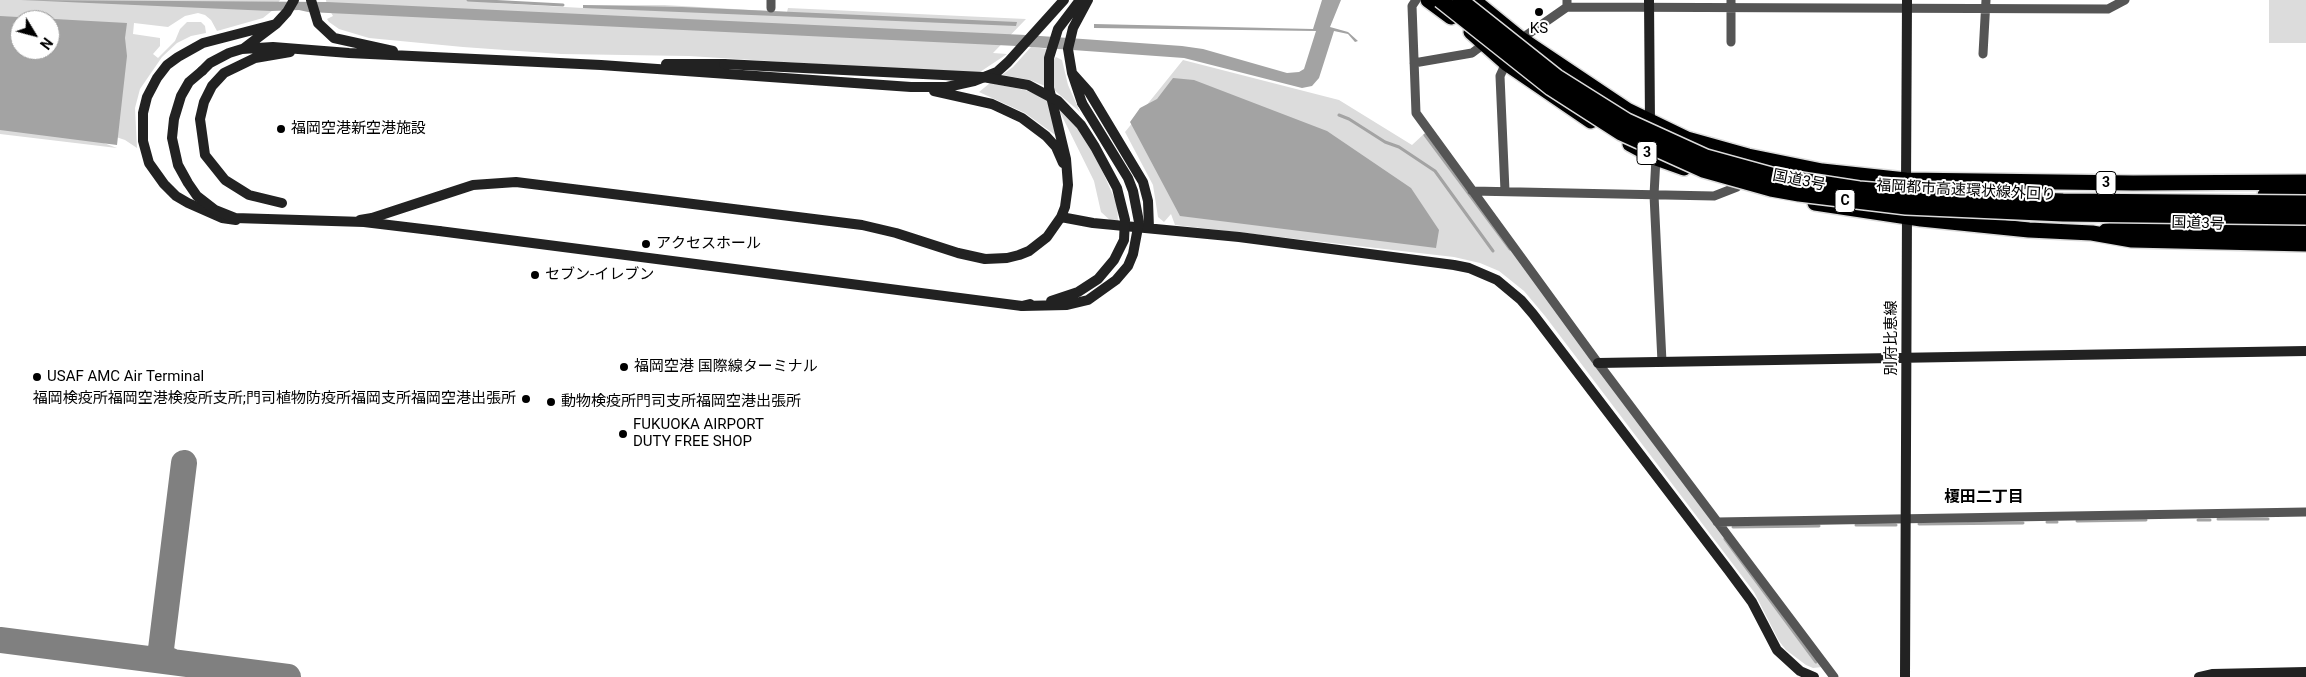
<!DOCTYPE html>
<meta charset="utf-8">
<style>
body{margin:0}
#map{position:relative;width:2306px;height:677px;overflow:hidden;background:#fff;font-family:Roboto,sans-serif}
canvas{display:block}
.north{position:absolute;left:10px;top:10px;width:50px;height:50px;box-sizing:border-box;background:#fff;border:1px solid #999;border-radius:50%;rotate:127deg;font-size:14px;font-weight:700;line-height:20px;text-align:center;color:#000}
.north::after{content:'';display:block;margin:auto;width:18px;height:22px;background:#000;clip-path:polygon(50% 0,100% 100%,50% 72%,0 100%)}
</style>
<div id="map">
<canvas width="2306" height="677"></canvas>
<div class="north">N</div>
</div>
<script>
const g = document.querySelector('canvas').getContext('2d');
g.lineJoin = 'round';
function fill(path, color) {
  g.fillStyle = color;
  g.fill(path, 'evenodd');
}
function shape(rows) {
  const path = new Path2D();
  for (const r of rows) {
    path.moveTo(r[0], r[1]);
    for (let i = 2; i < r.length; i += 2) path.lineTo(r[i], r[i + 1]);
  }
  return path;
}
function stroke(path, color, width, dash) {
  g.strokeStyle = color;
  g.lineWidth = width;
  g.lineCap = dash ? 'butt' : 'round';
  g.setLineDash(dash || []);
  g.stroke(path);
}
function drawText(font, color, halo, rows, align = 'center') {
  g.font = font + ' Roboto,"Noto Sans JP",sans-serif';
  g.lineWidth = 4;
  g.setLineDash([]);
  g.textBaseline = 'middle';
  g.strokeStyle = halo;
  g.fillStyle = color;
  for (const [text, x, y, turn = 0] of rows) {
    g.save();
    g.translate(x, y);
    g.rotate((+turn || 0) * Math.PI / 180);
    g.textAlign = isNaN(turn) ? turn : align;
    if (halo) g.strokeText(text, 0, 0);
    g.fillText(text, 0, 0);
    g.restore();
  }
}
const green = shape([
 [0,0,280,0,273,10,263,18,217,31,211,20,205,15,198,13,185,16,168,27,134,23,133,34,160,38,160,46,153,54,158,58,175,41,180,29,187,22,201,22,205,26,206,33,191,36,177,43,162,57,140,89,135,108,137,148,125,140,69,121,59,126,117,148,0,134],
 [20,20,50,20,50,50,20,50],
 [326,0,495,0,495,3,583,8,583,5,664,5,787,12,788,8,1026,19,993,53,1007,54,977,74,689,56,561,54,463,47,369,38,339,29,329,22,327,19,333,16,327,6],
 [2269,0,2306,0,2306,43,2269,43],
 [1031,47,1048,49,1045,86,1030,80,1002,75,1013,67],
 [1056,57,1062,60,1068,85,1080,112,1053,89,1053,60],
 [1183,60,1339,100,1412,145,1425,133,1822,667,1813,668,1806,665,1786,650,1779,641,1754,592,1545,316,1524,291,1499,271,1480,263,1454,257,1175,225,1171,214,1164,222,1158,217,1153,185,1125,132],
 [990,83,1025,90,1048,99,1058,137,1025,113,979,92],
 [1057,106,1078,125,1092,148,1117,204,1118,222,1112,222,1101,212,1094,181]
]);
const water = shape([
 [21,0,327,2,1026,35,1182,46,1203,49,1287,73,1299,72,1304,69,1316,31,1094,28,1094,24,1313,29,1322,0,1341,0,1330,27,1348,32,1358,41,1355,42,1348,34,1334,31,1319,78,1312,86,1302,88,1184,58,1017,46,308,12,299,10,271,11],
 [583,5,682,7,1017,22,1016,26,583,8],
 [0,16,127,23,125,38,127,56,117,145,0,130],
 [20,20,50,20,50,50,20,50],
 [1173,78,1194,80,1327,131,1411,188,1439,230,1436,248,1180,216,1130,122,1140,108,1157,99]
]);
const stream = shape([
 [468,0,563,5],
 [1339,115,1349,119,1385,142,1399,147,1435,171,1493,251],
 [1425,135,1510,249],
 [2218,519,2268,519],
 [2198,520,2210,520],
 [2077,521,2146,520],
 [2047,522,2057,522],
 [1919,524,2023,523],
 [1856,525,1896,525],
 [1733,527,1819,526],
 [1725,539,1816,662]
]);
const taxiway = shape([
 [0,640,288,677],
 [173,662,164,658,161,649,184,463]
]);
const street = shape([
 [771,0,771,8],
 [1416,0,1412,6,1416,113,1598,363,1834,677],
 [1567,7,2108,9,2125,0],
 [1521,39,1567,7,1567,0],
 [1731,42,1731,0],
 [1983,54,1986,0],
 [1414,63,1472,53,1484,44],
 [1656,158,1654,195,1662,362],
 [1472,191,1714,196,1737,187],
 [1505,191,1500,76,1506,63],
 [1717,522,2306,512]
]);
const secondary = shape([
 [311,0,318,23,334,38,393,51],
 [1649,0,1650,122],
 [243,49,276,24,287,12,294,0],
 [666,64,724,64],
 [202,71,210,63,229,53,242,49,273,47,349,53,601,65,911,87,947,87,974,81,997,72,1008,62,1064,0],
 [1072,73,1089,92,1143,182,1148,201,1149,228],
 [934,91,992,104,1022,118,1046,136,1056,147,1063,163],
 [1082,103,1072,73,1068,49,1073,28,1088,0],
 [1906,184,1907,0],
 [282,203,249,195,225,180,205,155,200,119,204,102,212,86,224,73,255,58,290,52],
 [1061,217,1093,223,1239,237,1454,265,1469,268,1497,280,1521,300,1533,314,1729,571,1752,602,1777,650,1800,671,1814,677],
 [236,220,222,218,188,203,176,196,164,184,149,163,143,141,143,113,147,97,157,78,167,65,178,57,203,43,276,24],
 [360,220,372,218,473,185,516,182,862,225,896,233,958,253,985,259,1007,258,1019,255,1029,251,1047,237,1061,217,1065,207,1068,185,1066,159,1049,88,1049,58,1058,29,1080,0],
 [439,231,1022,306,1030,304],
 [1598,363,2306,351],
 [1905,677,1907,211],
 [2199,677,2212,674,2306,672]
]);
const highway = shape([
 [1428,0,1451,17],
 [1473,0,1521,39,1627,110,1687,139,1748,156,1822,171,1906,180,2133,183,2306,182],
 [1471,32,1506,63,1591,121],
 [1630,144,1656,158,1684,168],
 [2265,195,2306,195],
 [1815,203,1921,219,2029,230,2092,233,2132,240,2306,244],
 [2106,231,2133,228,2306,229]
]);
const secondaryBridge = shape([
 [724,64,983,77,1028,85,1058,101,1081,125,1095,147,1117,188,1125,220,1124,240,1114,260,1098,279,1078,292,1051,301],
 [202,71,189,82,181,96,174,119,172,138,178,165,188,183,197,196,215,210,235,218,364,222,439,231],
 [1022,306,1067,305,1088,300,1116,280,1128,266,1133,254,1139,222,1133,191,1128,178,1082,103]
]);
const highwayBridge = shape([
 [1440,0,1551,88,1621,133,1703,170,1771,189,1799,194,1906,207,2063,214,2306,217],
 [1460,0,1557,77,1627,121,1706,157,1775,176,1859,189,1959,197,2063,201,2306,203]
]);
const markers = [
 [1539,12,5,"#000"],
 [281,129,5,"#000"],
 [646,244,5,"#000"],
 [535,275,5,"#000"],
 [624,367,5,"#000"],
 [37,377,5,"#000"],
 [526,399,5,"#000"],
 [551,402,5,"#000"],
 [623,434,5,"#000"]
];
const shields = [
 [1647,153,20],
 [2106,183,20],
 [1845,201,20]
];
const shieldNames = [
 ["3",1647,153],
 ["3",2106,183],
 ["C",1845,201]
];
const poiNames = [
 ["KS",1539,29,"center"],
 ["福岡空港新空港施設",291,129],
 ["アクセスホール",656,244],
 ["セブン-イレブン",545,275],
 ["福岡空港 国際線ターミナル",634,367],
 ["USAF AMC Air Terminal",47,377],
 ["福岡検疫所福岡空港検疫所支所;門司植物防疫所福岡支所福岡空港出張所",516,399,"right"],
 ["動物検疫所門司支所福岡空港出張所",561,402],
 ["FUKUOKA AIRPORT",633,425],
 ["DUTY FREE SHOP",633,442]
];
const streetNames = [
 ["国道3号",1799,181,11],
 ["福岡都市高速環状線外回り",1966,191,3],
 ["国道3号",2198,224,2],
 ["別府比恵線",1892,338,-90]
];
const neighbourhoodNames = [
 ["榎田二丁目",1984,498]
];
fill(green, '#dcdcdc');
fill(water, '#a3a3a3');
stroke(stream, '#a3a3a3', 3);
stroke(taxiway, '#808080', 26);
stroke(highway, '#dbdbdb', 18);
stroke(street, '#555', 9);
stroke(secondary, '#222', 10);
stroke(highway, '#000', 15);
stroke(highwayBridge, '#dbdbdb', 18, []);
stroke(secondaryBridge, '#222', 10);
stroke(highwayBridge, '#000', 15);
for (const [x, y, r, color] of markers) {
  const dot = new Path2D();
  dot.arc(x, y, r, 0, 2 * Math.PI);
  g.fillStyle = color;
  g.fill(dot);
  stroke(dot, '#fff', 2);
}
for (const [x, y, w] of shields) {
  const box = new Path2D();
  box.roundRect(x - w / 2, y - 11.5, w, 23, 4);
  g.fillStyle = '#fff';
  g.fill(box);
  stroke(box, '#000', 1);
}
drawText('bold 14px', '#000', null, shieldNames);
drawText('15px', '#000', '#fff', poiNames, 'left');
drawText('15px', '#000', '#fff', streetNames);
drawText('bold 16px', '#000', '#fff', neighbourhoodNames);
</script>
